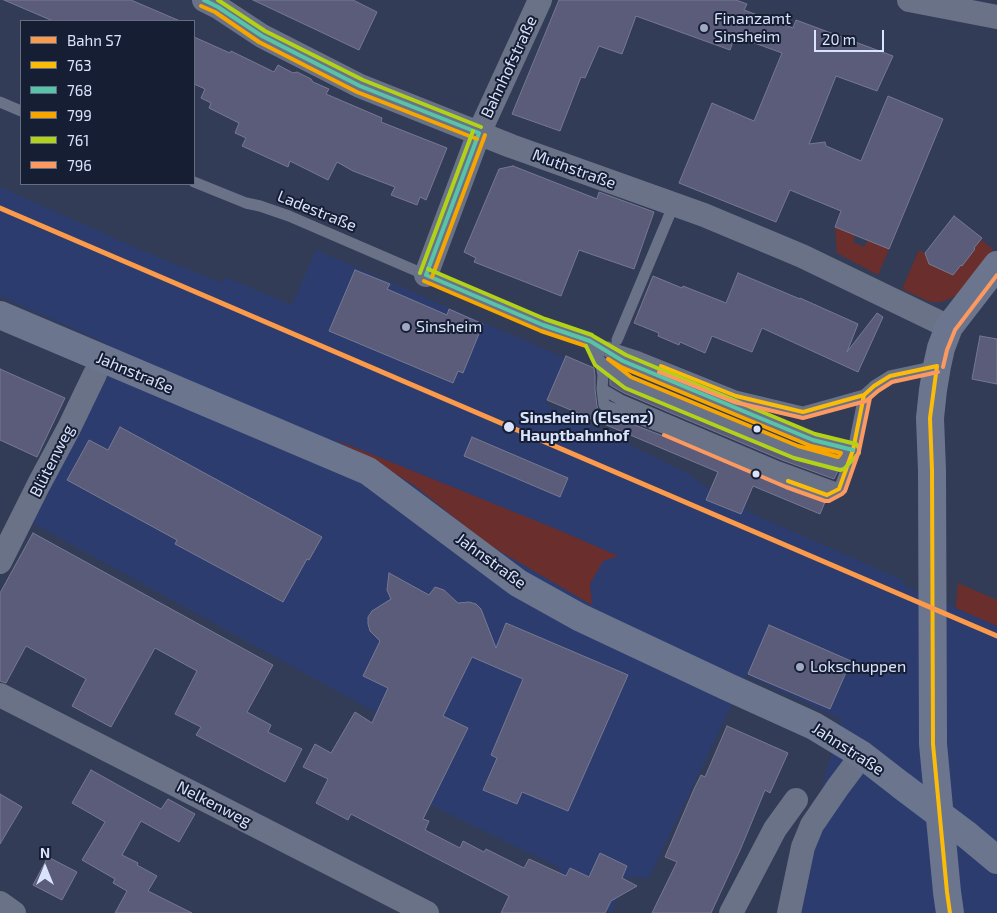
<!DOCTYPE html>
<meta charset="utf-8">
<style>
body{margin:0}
#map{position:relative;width:997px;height:913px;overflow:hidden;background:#333c56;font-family:"Exo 2",sans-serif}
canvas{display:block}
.legend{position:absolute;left:20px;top:20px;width:175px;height:165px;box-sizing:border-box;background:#161e34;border:1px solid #646d84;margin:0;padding:6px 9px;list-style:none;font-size:15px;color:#d9e3fb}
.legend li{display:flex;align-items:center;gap:10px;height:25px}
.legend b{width:25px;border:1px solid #646d84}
.north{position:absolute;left:20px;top:843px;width:50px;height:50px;-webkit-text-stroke:4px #161e34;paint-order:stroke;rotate:0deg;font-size:14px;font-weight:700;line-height:20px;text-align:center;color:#d9e3fb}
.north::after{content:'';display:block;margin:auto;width:18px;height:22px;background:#d9e3fb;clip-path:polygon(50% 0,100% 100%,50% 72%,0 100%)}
.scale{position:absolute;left:814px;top:30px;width:70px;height:22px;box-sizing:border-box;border:2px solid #d9e3fb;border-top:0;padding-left:6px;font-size:15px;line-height:18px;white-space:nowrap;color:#d9e3fb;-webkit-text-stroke:4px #161e34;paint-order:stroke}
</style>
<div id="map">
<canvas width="997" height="913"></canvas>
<ul class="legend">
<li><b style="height:6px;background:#fa9a4a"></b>Bahn S7</li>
<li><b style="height:6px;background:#fabc09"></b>763</li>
<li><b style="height:6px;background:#58c4a7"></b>768</li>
<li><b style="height:6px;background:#f7a600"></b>799</li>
<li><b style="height:6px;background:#b2d218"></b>761</li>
<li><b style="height:6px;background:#fc9960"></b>796</li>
</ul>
<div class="north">N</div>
<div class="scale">20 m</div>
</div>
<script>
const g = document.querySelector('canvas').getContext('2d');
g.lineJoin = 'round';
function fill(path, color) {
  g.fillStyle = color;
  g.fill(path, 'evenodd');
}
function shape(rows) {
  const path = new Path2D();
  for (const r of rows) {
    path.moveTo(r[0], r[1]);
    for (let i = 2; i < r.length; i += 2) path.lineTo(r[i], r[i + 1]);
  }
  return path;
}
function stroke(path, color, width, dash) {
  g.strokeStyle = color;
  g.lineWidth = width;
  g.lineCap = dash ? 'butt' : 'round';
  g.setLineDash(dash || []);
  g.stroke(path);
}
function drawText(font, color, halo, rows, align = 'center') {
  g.font = font + ' "Exo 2",sans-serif';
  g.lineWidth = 4;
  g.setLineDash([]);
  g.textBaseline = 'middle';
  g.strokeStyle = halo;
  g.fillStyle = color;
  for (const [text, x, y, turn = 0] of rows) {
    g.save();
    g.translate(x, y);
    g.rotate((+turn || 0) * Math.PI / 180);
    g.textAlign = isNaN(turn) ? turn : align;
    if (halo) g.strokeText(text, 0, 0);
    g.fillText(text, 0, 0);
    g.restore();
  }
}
const built = shape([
 [0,187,148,253,222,283,225,277,292,305,316,250,565,358,546,404,687,473,710,490,748,505,746,511,905,581,904,585,997,626,997,913,788,913,841,719,746,675,649,878,627,877,611,913,542,913,562,869,353,767,375,712,29,521,108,344,0,296]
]);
const green = shape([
 [835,227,855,235,853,242,864,247,868,240,889,249,878,275,837,253],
 [981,240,993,249,960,293,950,299,940,302,930,302,902,289,919,250,925,253,929,264,953,275,961,265,962,265,975,249,974,248],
 [334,439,561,531,618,556,603,561,590,584,592,605,486,543,415,486,373,460],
 [958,583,997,600,997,626,956,608]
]);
const building = shape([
 [4,0,131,0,180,21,53,21,4,0],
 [253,0,353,0,377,12,359,50,253,0],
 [559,0,736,0,747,4,744,10,793,28,796,20,893,56,877,91,836,76,809,144,825,142,826,146,861,161,888,96,943,119,889,249,835,227,841,211,790,190,776,222,679,183,712,103,754,121,782,53,760,45,735,36,730,50,636,16,622,54,599,46,585,78,581,77,560,131,512,114,559,0],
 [194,37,230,53,231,51,274,72,278,65,293,73,297,72,311,79,313,82,329,89,326,94,382,118,381,122,447,148,426,200,420,197,417,205,391,195,395,187,353,171,337,162,328,180,290,161,288,167,242,146,246,138,235,133,239,123,209,108,211,103,201,98,205,89,194,84,194,37],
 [513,166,597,199,599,192,654,212,634,269,579,250,561,296,474,262,476,258,464,252,499,169,513,166],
 [954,216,982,238,974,248,975,249,962,266,961,265,953,275,929,264,925,253,954,216],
 [355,270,390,284,387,289,447,315,449,309,483,324,463,373,458,371,453,383,329,331,355,270],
 [738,273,800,299,800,298,858,324,847,352,877,313,883,317,858,372,762,328,752,352,712,336,705,353,680,342,679,345,658,336,659,333,634,323,653,276,682,288,683,286,726,303,738,273],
 [980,336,997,339,997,384,972,379,980,336],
 [566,356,594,368,595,376,595,389,597,406,598,409,601,412,663,436,785,488,825,502,820,514,753,486,741,514,706,500,718,472,547,400,566,356],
 [0,369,65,398,37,457,0,440,0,369],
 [610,378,625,389,793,459,838,471,834,479,782,460,624,393,610,385,610,378],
 [120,427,322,537,309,560,307,559,283,602,175,544,177,540,67,480,89,440,108,450,120,427],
 [472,437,568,478,560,497,464,456,472,437],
 [33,533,273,665,247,712,271,725,268,732,302,749,285,782,196,735,201,727,175,714,197,671,155,648,111,727,72,706,86,679,26,646,6,683,0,681,0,593,33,533],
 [389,573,429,595,435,587,444,590,458,603,469,602,476,604,481,609,496,648,506,623,628,675,568,811,522,792,517,804,483,790,497,758,491,755,523,679,472,657,443,716,468,728,423,819,429,821,425,830,460,848,463,841,484,852,486,849,524,868,529,859,566,876,570,868,589,877,600,853,627,866,622,878,637,886,611,901,605,913,501,913,509,896,351,814,348,820,316,803,328,779,303,767,315,744,331,753,355,712,372,723,388,688,363,676,380,641,370,631,368,624,368,617,372,611,391,599,387,590,389,573],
 [769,625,851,661,830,709,748,674,769,625],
 [727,726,788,753,770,793,765,790,741,848,711,913,652,913,677,862,665,857,694,789,701,775,705,777,727,726],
 [91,770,161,809,168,799,195,814,179,842,141,821,122,855,138,863,137,865,157,876,148,891,192,913,115,913,127,891,113,883,115,879,82,860,105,822,72,803,91,770],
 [0,794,22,807,0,844,0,794],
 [48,857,77,872,62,900,33,885,48,857]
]);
const lane = shape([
 [0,102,21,111],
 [194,182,246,203,260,206,289,216,507,310,543,325,590,341,623,361,813,440,853,450],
 [617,340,674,204],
 [591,343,600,361,603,375,602,389,604,405,666,429,788,481,827,495,839,489,844,476,853,450,864,395,874,386,890,376,937,366],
 [608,347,639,357,736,396,803,412,864,395],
 [600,361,628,382,796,452,840,464,850,453],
 [602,389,621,400,779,467,839,489]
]);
const street = shape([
 [204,0,218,7,262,36,360,86,511,146,704,215,802,256,949,327],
 [909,0,997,17],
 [426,275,479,133,540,0],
 [0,562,39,484,69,428,95,374],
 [0,695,427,913],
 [0,903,14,913],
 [731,913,775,829,796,800],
 [789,913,803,847,812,825,838,787,862,755]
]);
const secondary = shape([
 [0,315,368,471,518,583,579,617,728,687,814,726,862,755,902,786],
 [967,835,997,860],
 [950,913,947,892,933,744,932,470,930,418,933,390,937,366,941,348,949,327,997,265]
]);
const secondaryBridge = shape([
 [902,786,967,835]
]);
const bus1 = shape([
 [661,366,736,396,803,412,864,395,874,386,890,376,937,366],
 [937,366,930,418,932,470,933,744,947,892,950,913],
 [788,481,827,495,839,489,853,450,864,395,874,386,890,376,895,375]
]);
const bus2 = shape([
 [204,0,218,7,262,36,360,86,479,133],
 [426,275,543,325,590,341,623,361,813,440,853,450],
 [426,275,479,133]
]);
const bus3 = shape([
 [201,6,215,12,259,42,357,92,477,139],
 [432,277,485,135],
 [424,281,541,331,586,346],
 [608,359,621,367,811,446,841,453,838,457,798,446,631,377,608,359]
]);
const bus4 = shape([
 [218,0,265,31,363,80,481,127],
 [428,269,545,319,592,335],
 [420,273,473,131],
 [586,346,595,365,625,388,794,458,840,470,844,469,859,453,859,448,856,444,815,434,626,355,593,336]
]);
const bus5 = shape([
 [943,367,947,350,955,330,997,275],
 [659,372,734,402,803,418,866,401,878,391,892,382,896,381],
 [664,435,786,487,825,501,829,501,842,494,845,491,859,451,870,398,878,391,892,382,938,372]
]);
const rail1 = shape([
 [0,208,997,636]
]);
const markers = [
 [704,28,5,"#9fa9c1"],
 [406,327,5,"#9fa9c1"],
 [509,427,6,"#d9e3fb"],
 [757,429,4.5,"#d9e3fb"],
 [756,474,4.5,"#d9e3fb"],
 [800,667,5,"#9fa9c1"]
];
const poiNames = [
 ["Finanzamt",714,19],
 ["Sinsheim",714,37],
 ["Sinsheim",416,327],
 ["Lokschuppen",810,667]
];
const streetNames = [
 ["Bahnhofstraße",509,67,-65],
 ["Muthstraße",574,169,20],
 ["Ladestraße",317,211,22],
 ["Jahnstraße",135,373,23],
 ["Blütenweg",52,461,-63],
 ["Jahnstraße",491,561,36],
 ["Jahnstraße",848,749,33],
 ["Nelkenweg",214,804,27]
];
const stopNames = [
 ["Sinsheim (Elsenz)",520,418],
 ["Hauptbahnhof",520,436]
];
fill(built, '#2c3c6f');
fill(green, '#6a2e2c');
fill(building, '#5b5c7a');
stroke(building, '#767990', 1);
stroke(lane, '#6a7287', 11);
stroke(street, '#6a7287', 24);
stroke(secondary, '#6c758e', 28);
stroke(secondaryBridge, '#6c758e', 28);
stroke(bus1, '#fabc09', 4);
stroke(bus2, '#58c4a7', 4);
stroke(bus3, '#f7a600', 4);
stroke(bus4, '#b2d218', 4);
stroke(bus5, '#fc9960', 4);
stroke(rail1, '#fa9a4a', 5);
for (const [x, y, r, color] of markers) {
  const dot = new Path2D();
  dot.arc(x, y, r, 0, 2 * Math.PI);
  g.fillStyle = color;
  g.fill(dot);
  stroke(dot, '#161e34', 2);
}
drawText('16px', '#d9e3fb', '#161e34', poiNames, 'left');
drawText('16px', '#d9e3fb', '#161e34', streetNames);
drawText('bold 16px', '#d9e3fb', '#161e34', stopNames, 'left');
</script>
